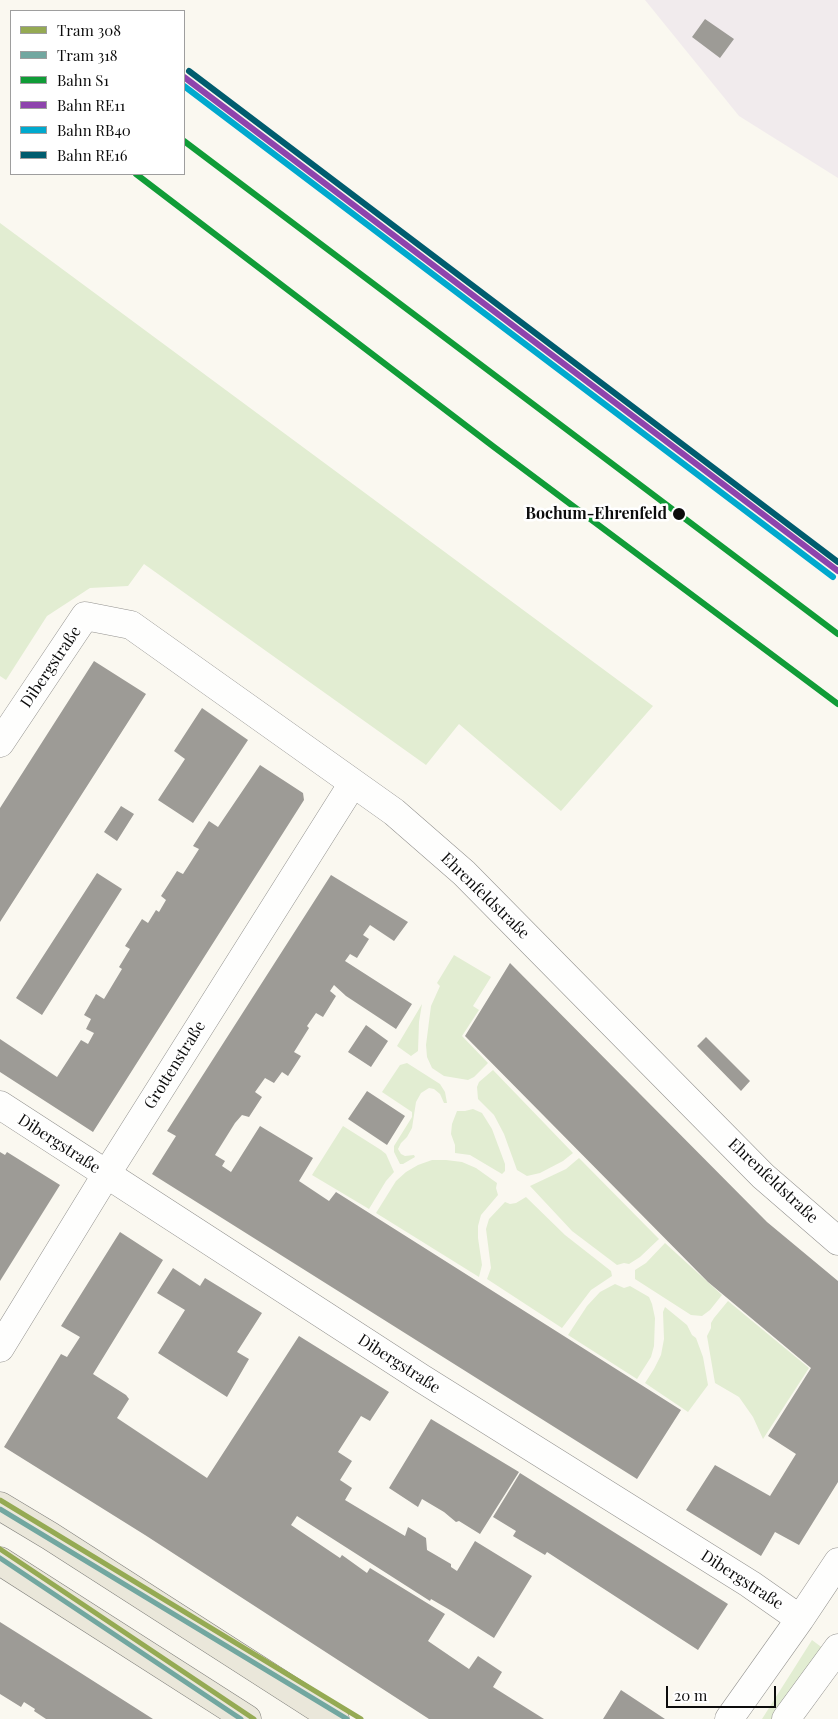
<!DOCTYPE html>
<meta charset="utf-8">
<style>
body{margin:0}
#map{position:relative;width:838px;height:1719px;overflow:hidden;background:#faf8f0;font-family:"Playfair Display",serif}
canvas{display:block}
.legend{position:absolute;left:10px;top:10px;width:175px;height:165px;box-sizing:border-box;background:#fff;border:1px solid #9e9e9e;margin:0;padding:6px 9px;list-style:none;font-size:15px;color:#0c0c0c}
.legend li{display:flex;align-items:center;gap:10px;height:25px}
.legend b{width:25px;border:1px solid #9e9e9e}
.scale{position:absolute;left:666px;top:1686px;width:110px;height:22px;box-sizing:border-box;border:2px solid #0c0c0c;border-top:0;padding-left:6px;font-size:15px;line-height:18px;white-space:nowrap;color:#0c0c0c;-webkit-text-stroke:4px #fff;paint-order:stroke}
</style>
<div id="map">
<canvas width="838" height="1719"></canvas>
<ul class="legend">
<li><b style="height:6px;background:#95aa53"></b>Tram 308</li>
<li><b style="height:6px;background:#72a7a0"></b>Tram 318</li>
<li><b style="height:6px;background:#109c37"></b>Bahn S1</li>
<li><b style="height:6px;background:#8e44ad"></b>Bahn RE11</li>
<li><b style="height:6px;background:#00a9ce"></b>Bahn RB40</li>
<li><b style="height:6px;background:#005c6e"></b>Bahn RE16</li>
</ul>
<div class="scale">20 m</div>
</div>
<script>
const g = document.querySelector('canvas').getContext('2d');
g.lineJoin = 'round';
function fill(path, color) {
  g.fillStyle = color;
  g.fill(path, 'evenodd');
}
function shape(rows) {
  const path = new Path2D();
  for (const r of rows) {
    path.moveTo(r[0], r[1]);
    for (let i = 2; i < r.length; i += 2) path.lineTo(r[i], r[i + 1]);
  }
  return path;
}
function stroke(path, color, width, dash) {
  g.strokeStyle = color;
  g.lineWidth = width;
  g.lineCap = dash ? 'butt' : 'round';
  g.setLineDash(dash || []);
  g.stroke(path);
}
function drawText(font, color, halo, rows, align = 'center') {
  g.font = font + ' "Playfair Display",serif';
  g.lineWidth = 5;
  g.setLineDash([]);
  g.textBaseline = 'middle';
  g.strokeStyle = halo;
  g.fillStyle = color;
  for (const [text, x, y, turn = 0] of rows) {
    g.save();
    g.translate(x, y);
    g.rotate((+turn || 0) * Math.PI / 180);
    g.textAlign = isNaN(turn) ? turn : align;
    if (halo) g.strokeText(text, 0, 0);
    g.fillText(text, 0, 0);
    g.restore();
  }
}
const industrial = shape([
 [645,0,838,0,838,178,739,116]
]);
const green = shape([
 [0,223,653,706,561,811,459,724,426,765,144,564,128,586,90,588,47,616,6,680,0,676],
 [454,955,491,977,473,1006,479,1010,462,1036,488,1063,474,1077,468,1080,444,1076,432,1068,427,1057,426,1045,431,1006,440,986,437,983],
 [422,1004,419,1022,418,1051,411,1056,397,1046],
 [407,1063,440,1084,445,1092,447,1103,444,1103,440,1094,434,1089,429,1088,421,1093,416,1102,412,1128,407,1137,401,1143,398,1149,401,1154,405,1156,414,1155,415,1157,403,1164,400,1164,394,1152,394,1146,412,1117,412,1112,382,1092,400,1065],
 [493,1070,573,1153,563,1161,540,1173,527,1176,517,1170,504,1134,494,1115,478,1099,477,1087,479,1082],
 [473,1109,482,1113,492,1129,505,1164,505,1171,502,1174,470,1155,455,1153,455,1145,451,1134,452,1124,457,1111,465,1111],
 [343,1126,381,1150,386,1154,394,1172,386,1181,369,1209,312,1175],
 [579,1158,659,1239,640,1257,629,1264,624,1263,617,1265,572,1231,530,1186,566,1169],
 [432,1160,446,1160,462,1162,476,1168,497,1183,496,1188,498,1195,481,1215,478,1226,478,1238,482,1265,479,1277,376,1213,396,1181,406,1172,418,1165],
 [526,1197,565,1235,611,1271,612,1276,591,1290,562,1328,487,1279,491,1268,486,1229,489,1219,505,1202,510,1204,516,1203],
 [665,1243,722,1295,710,1310,702,1316,691,1315,635,1279,635,1270,646,1263],
 [615,1284,624,1288,630,1286,649,1297,652,1304,655,1318,654,1346,651,1357,637,1379,568,1335,587,1306,600,1292],
 [728,1301,809,1368,763,1439,753,1417,739,1397,715,1383,707,1336,711,1328,711,1323,714,1318],
 [665,1307,687,1325,692,1335,696,1338,703,1357,708,1385,688,1412,645,1383,654,1369,661,1355,664,1339,663,1312],
 [812,1640,824,1649,773,1719,762,1719]
]);
const building = shape([
 [705,19,734,39,720,58,692,37],
 [94,661,146,694,0,922,0,808],
 [202,708,248,740,193,823,158,800,185,759,174,751],
 [260,765,303,793,304,800,93,1132,0,1072,0,1039,57,1077,81,1040,88,1044,94,1033,86,1029,91,1019,84,1015,96,994,104,999,122,969,119,967,130,949,125,946,142,919,148,923,156,910,159,912,166,900,161,896,177,871,183,874,192,860,199,849,193,846,209,821,218,827],
 [121,806,134,814,117,841,104,832],
 [97,873,122,889,42,1015,16,998],
 [331,875,408,922,394,941,370,925,363,935,369,939,357,958,350,954,345,961,412,1004,396,1029,346,996,334,985,330,991,336,996,323,1017,316,1013,307,1026,309,1028,294,1052,301,1056,288,1076,282,1072,274,1083,265,1078,255,1092,262,1097,249,1117,242,1115,235,1123,215,1155,225,1161,222,1166,231,1172,260,1126,313,1158,299,1181,329,1201,336,1192,681,1410,637,1479,152,1174,176,1136,167,1131],
 [510,963,767,1222,838,1281,838,1482,799,1545,775,1532,761,1556,686,1510,715,1465,770,1496,796,1454,768,1436,811,1368,708,1282,465,1036],
 [366,1025,388,1041,371,1067,348,1052],
 [706,1037,750,1081,741,1091,697,1046],
 [367,1091,405,1116,387,1145,348,1119],
 [0,1152,5,1155,7,1152,60,1185,0,1281],
 [120,1232,163,1260,93,1374,126,1395,129,1399,117,1418,207,1478,299,1336,389,1392,370,1421,361,1416,338,1452,352,1461,340,1480,352,1488,345,1500,405,1536,408,1527,426,1538,427,1550,451,1564,451,1567,457,1571,475,1541,532,1576,494,1638,450,1610,431,1599,430,1601,297,1516,291,1525,340,1558,342,1555,367,1573,370,1568,445,1614,428,1641,469,1669,478,1656,502,1672,493,1687,544,1719,429,1719,145,1535,4,1447,61,1354,67,1357,80,1337,61,1326],
 [173,1268,200,1286,205,1278,262,1313,237,1352,249,1359,227,1397,158,1353,185,1310,157,1293],
 [431,1419,519,1472,480,1534,459,1521,456,1522,444,1512,422,1499,418,1507,389,1488],
 [520,1473,728,1604,698,1650,547,1552,545,1555,513,1536,516,1531,493,1517],
 [0,1622,65,1663,153,1719,46,1719,34,1711,35,1709,24,1702,21,1707,0,1694],
 [621,1690,665,1719,603,1719]
]);
const minor = shape([
 [0,743,85,616,131,625,394,812,464,873,763,1176,838,1241],
 [0,1105,421,1378,750,1584,800,1619],
 [0,1348,106,1175,353,783],
 [729,1719,800,1619,838,1562],
 [786,1719,838,1648]
]);
const major = shape([
 [0,1506,50,1536,335,1719],
 [0,1561,247,1719]
]);
const rail1 = shape([
 [184,141,838,634],
 [136,174,494,447,838,704]
]);
const rail2 = shape([
 [184,77,838,571]
]);
const rail3 = shape([
 [184,86,833,577]
]);
const rail4 = shape([
 [189,71,838,562]
]);
const tram1 = shape([
 [0,1500,361,1719],
 [0,1549,254,1719]
]);
const tram2 = shape([
 [0,1509,347,1719],
 [0,1558,241,1719]
]);
const markers = [
 [679,514,7,"#0c0c0c"]
];
const stopNames = [
 ["Bochum-Ehrenfeld",667,514]
];
const streetNames = [
 ["Dibergstraße",51,667,-56],
 ["Ehrenfeldstraße",485,896,44],
 ["Grottenstraße",175,1065,-58],
 ["Dibergstraße",59,1144,33],
 ["Ehrenfeldstraße",773,1181,43],
 ["Dibergstraße",399,1364,33],
 ["Dibergstraße",742,1580,33]
];
fill(industrial, '#f1ebed');
fill(green, '#e2edd2');
fill(building, '#9d9b96');
stroke(minor, '#93928f', 29);
stroke(major, '#80807c', 29);
stroke(minor, '#fefefd', 28);
stroke(major, '#eae7da', 28);
stroke(rail1, '#109c37', 6);
stroke(rail2, '#8e44ad', 6);
stroke(rail3, '#00a9ce', 6);
stroke(rail4, '#005c6e', 6);
stroke(tram1, '#95aa53', 5);
stroke(tram2, '#72a7a0', 5);
for (const [x, y, r, color] of markers) {
  const dot = new Path2D();
  dot.arc(x, y, r, 0, 2 * Math.PI);
  g.fillStyle = color;
  g.fill(dot);
  stroke(dot, '#fff', 2);
}
drawText('bold 16px', '#0c0c0c', '#fff', stopNames, 'right');
drawText('16px', '#0c0c0c', '#fff', streetNames);
</script>
